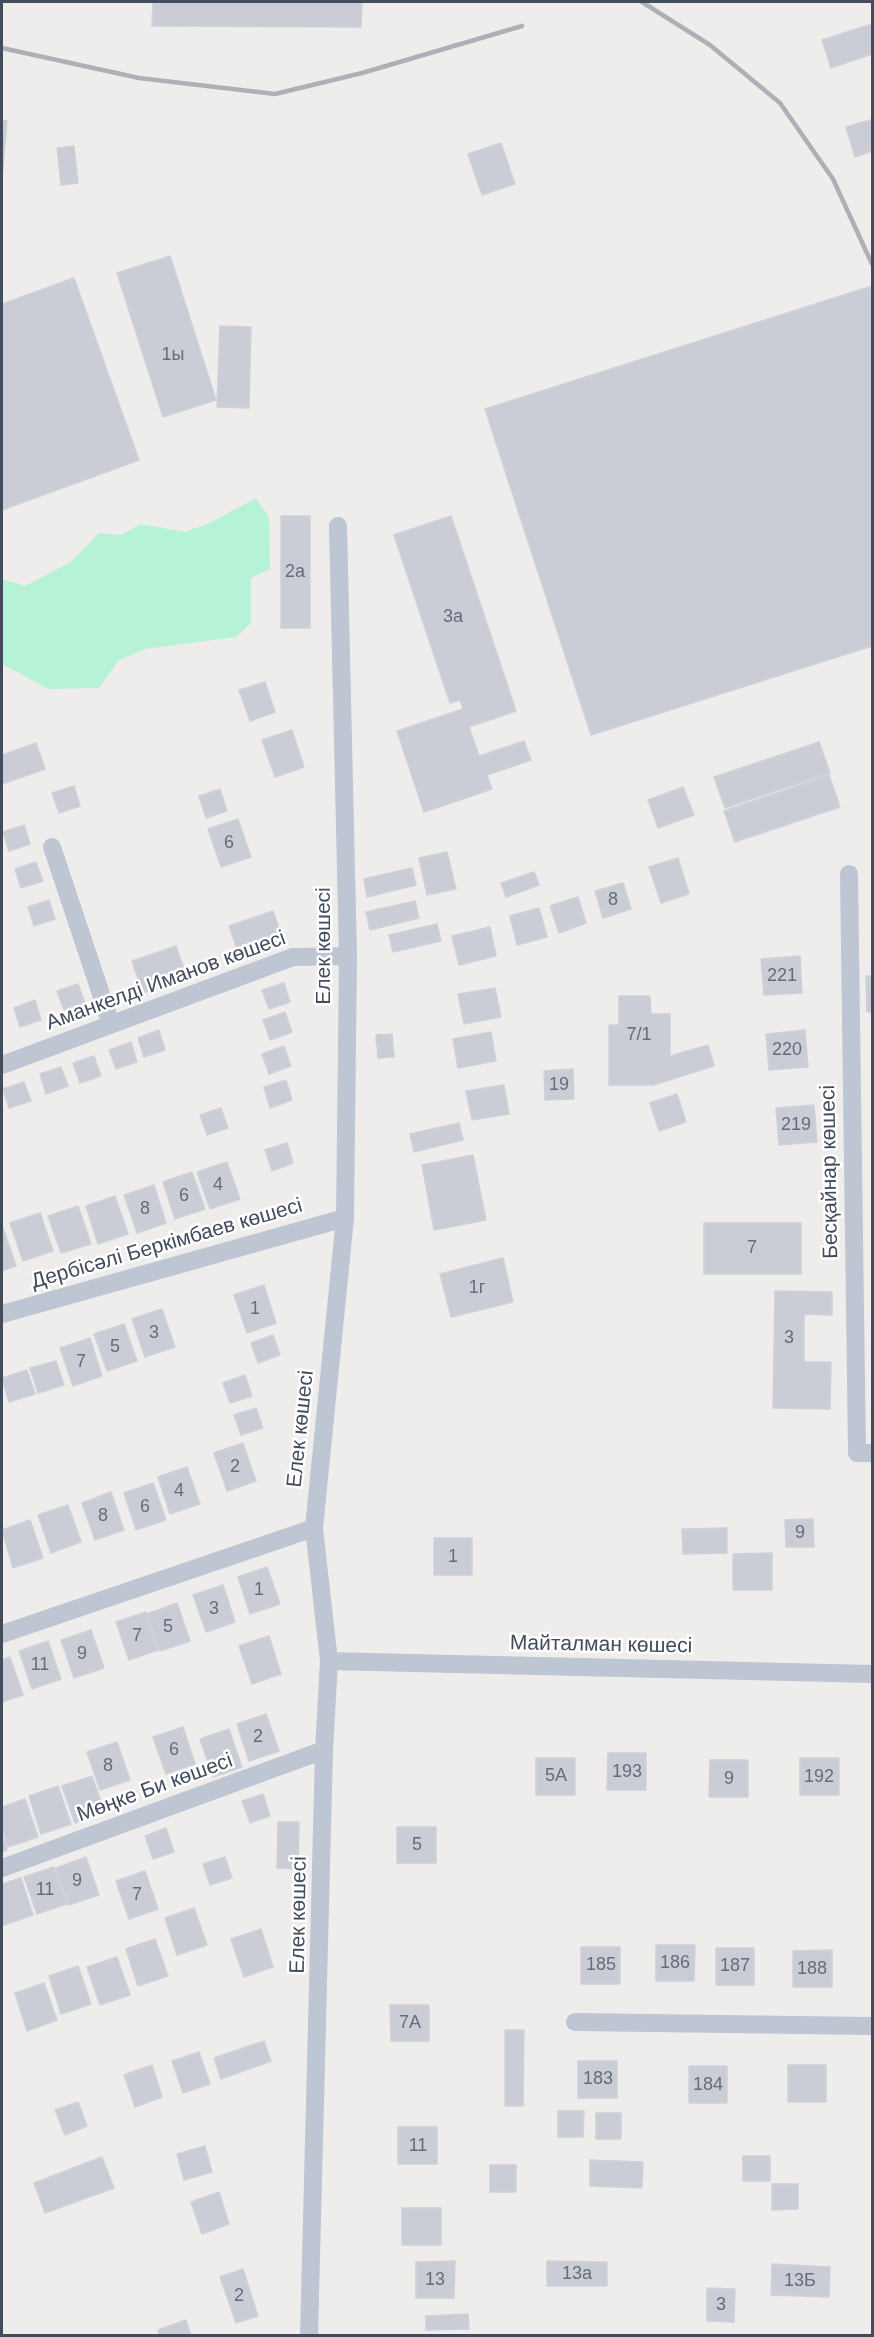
<!DOCTYPE html>
<meta charset="utf-8">
<style>
body{margin:0}
#map{position:relative;width:874px;height:2337px;overflow:hidden;background:#efecec;font-family:Arial,sans-serif}
canvas{display:block}
.frame{position:absolute;inset:0;border:3px solid #434c5b;pointer-events:none}
</style>
<div id="map">
<canvas width="874" height="2337"></canvas>
<div class="frame"></div>
</div>
<script>
const g = document.querySelector('canvas').getContext('2d');
g.lineJoin = 'round';
function fill(path, color) {
  g.fillStyle = color;
  g.fill(path, 'evenodd');
}
function shape(rows) {
  const path = new Path2D();
  for (const r of rows) {
    path.moveTo(r[0], r[1]);
    for (let i = 2; i < r.length; i += 2) path.lineTo(r[i], r[i + 1]);
  }
  return path;
}
function stroke(path, color, width, dash) {
  g.strokeStyle = color;
  g.lineWidth = width;
  g.lineCap = dash ? 'butt' : 'round';
  g.setLineDash(dash || []);
  g.stroke(path);
}
function drawText(font, color, halo, rows, align = 'center') {
  g.font = font + ' Arial,sans-serif';
  g.lineWidth = 5;
  g.setLineDash([]);
  g.textBaseline = 'middle';
  g.strokeStyle = halo;
  g.fillStyle = color;
  for (const [text, x, y, turn = 0] of rows) {
    g.save();
    g.translate(x, y);
    g.rotate((+turn || 0) * Math.PI / 180);
    g.textAlign = isNaN(turn) ? turn : align;
    if (halo) g.strokeText(text, 0, 0);
    g.fillText(text, 0, 0);
    g.restore();
  }
}
const green = shape([
 [256,498,269,518,270,569,251,578,251,623,236,637,145,649,119,660,99,688,49,689,2,664,2,579,25,586,71,562,99,533,121,535,141,524,185,532,210,523]
]);
const building = shape([
 [153,2,362,2,361,27,152,26,153,2],
 [872,24,872,54,831,68,822,40,872,24],
 [2,120,7,121,2,178,2,120],
 [870,120,872,128,872,151,855,157,846,127,870,120],
 [501,143,515,184,482,195,468,154,501,143],
 [74,146,78,183,61,185,57,148,74,146],
 [170,256,216,400,163,417,117,273,170,256],
 [74,278,139,460,2,510,2,304,74,278],
 [872,286,872,646,591,735,485,409,872,286],
 [220,326,251,327,249,408,217,407,220,326],
 [281,516,310,516,310,628,281,628,281,516],
 [451,516,516,711,469,727,479,756,524,741,531,760,487,775,492,789,424,812,397,731,463,709,460,700,450,703,394,535,451,516],
 [265,682,275,712,250,721,239,690,265,682],
 [292,730,304,767,275,777,262,740,292,730],
 [819,742,830,773,725,808,714,777,819,742],
 [36,743,45,769,2,784,2,755,36,743],
 [829,775,840,807,735,842,724,811,829,775],
 [74,786,80,806,59,813,52,793,74,786],
 [683,787,694,815,658,828,648,800,683,787],
 [220,789,227,811,206,818,199,796,220,789],
 [238,819,251,857,221,867,208,829,238,819],
 [24,825,30,844,9,851,3,832,24,825],
 [447,852,456,889,427,895,419,858,447,852],
 [678,858,689,894,661,903,649,867,678,858],
 [36,862,43,881,21,888,15,869,36,862],
 [412,868,416,885,367,897,364,879,412,868],
 [534,872,539,885,506,897,501,883,534,872],
 [623,883,631,909,603,918,595,891,623,883],
 [578,897,586,923,559,933,550,906,578,897],
 [49,900,55,919,34,926,28,907,49,900],
 [415,901,419,918,370,930,366,912,415,901],
 [539,908,547,937,517,945,510,916,539,908],
 [273,911,283,940,239,955,229,926,273,911],
 [437,924,441,941,393,952,389,935,437,924],
 [490,927,496,956,459,965,452,936,490,927],
 [176,946,187,978,143,993,132,961,176,946],
 [800,956,802,993,764,995,761,959,800,956],
 [866,976,872,976,872,1012,867,1012,866,976],
 [284,983,290,1002,269,1009,262,990,284,983],
 [78,984,85,1003,64,1010,57,991,78,984],
 [495,988,501,1017,464,1024,458,994,495,988],
 [619,996,650,996,651,1014,670,1014,670,1056,708,1045,714,1066,653,1085,609,1085,609,1025,619,1025,619,996],
 [35,1000,41,1020,20,1027,14,1008,35,1000],
 [285,1012,292,1032,270,1040,263,1020,285,1012],
 [159,1030,165,1050,144,1057,138,1038,159,1030],
 [805,1030,808,1067,769,1070,766,1034,805,1030],
 [491,1032,496,1061,458,1068,453,1039,491,1032],
 [392,1034,394,1057,378,1058,376,1035,392,1034],
 [131,1042,137,1062,116,1069,109,1050,131,1042],
 [284,1046,291,1066,269,1074,262,1054,284,1046],
 [94,1056,101,1076,80,1083,73,1063,94,1056],
 [61,1067,68,1086,46,1094,40,1074,61,1067],
 [573,1069,574,1099,545,1100,544,1071,573,1069],
 [286,1080,292,1100,270,1108,264,1087,286,1080],
 [24,1082,31,1101,9,1108,3,1089,24,1082],
 [504,1085,509,1114,472,1120,466,1091,504,1085],
 [677,1094,686,1122,659,1131,650,1103,677,1094],
 [814,1105,817,1142,779,1145,776,1108,814,1105],
 [221,1108,228,1128,207,1135,200,1115,221,1108],
 [459,1123,463,1140,414,1152,410,1134,459,1123],
 [287,1143,293,1163,272,1171,265,1150,287,1143],
 [473,1155,486,1220,434,1230,422,1165,473,1155],
 [227,1162,240,1199,210,1209,197,1172,227,1162],
 [192,1172,205,1209,175,1219,163,1182,192,1172],
 [154,1185,166,1223,137,1233,124,1195,154,1185],
 [115,1196,128,1234,98,1244,86,1206,115,1196],
 [78,1206,91,1244,61,1253,48,1216,78,1206],
 [40,1213,53,1251,23,1261,10,1223,40,1213],
 [704,1223,801,1223,801,1274,704,1274,704,1223],
 [3,1228,16,1266,2,1271,2,1229,3,1228],
 [503,1258,513,1302,451,1317,440,1274,503,1258],
 [264,1285,276,1323,247,1333,234,1295,264,1285],
 [775,1291,832,1292,832,1315,804,1314,804,1362,831,1362,830,1409,773,1408,775,1291],
 [162,1309,175,1347,145,1357,132,1319,162,1309],
 [124,1324,137,1361,107,1371,94,1334,124,1324],
 [273,1335,280,1355,258,1363,251,1343,273,1335],
 [90,1338,102,1376,73,1386,60,1348,90,1338],
 [56,1361,64,1385,38,1393,30,1368,56,1361],
 [27,1370,35,1394,9,1402,2,1378,27,1370],
 [245,1375,252,1396,230,1403,223,1383,245,1375],
 [256,1408,263,1428,241,1435,234,1415,256,1408],
 [243,1443,256,1481,227,1491,214,1453,243,1443],
 [187,1467,200,1504,170,1514,158,1477,187,1467],
 [153,1483,166,1520,136,1530,124,1493,153,1483],
 [111,1492,124,1530,95,1540,82,1503,111,1492],
 [68,1505,81,1542,51,1553,38,1515,68,1505],
 [813,1519,814,1547,786,1547,785,1520,813,1519],
 [30,1520,43,1558,13,1568,2,1530,30,1520],
 [727,1528,727,1553,683,1554,682,1529,727,1528],
 [434,1538,472,1538,472,1575,434,1575,434,1538],
 [772,1553,772,1590,733,1590,733,1554,772,1553],
 [267,1567,280,1604,250,1614,238,1577,267,1567],
 [223,1585,235,1622,206,1632,193,1595,223,1585],
 [177,1603,190,1641,160,1651,147,1614,177,1603],
 [146,1612,158,1650,129,1660,116,1622,146,1612],
 [91,1630,104,1668,74,1678,61,1640,91,1630],
 [269,1636,281,1674,252,1684,239,1646,269,1636],
 [48,1641,61,1679,32,1689,19,1651,48,1641],
 [10,1657,23,1695,2,1702,2,1660,10,1657],
 [266,1714,279,1751,249,1761,237,1724,266,1714],
 [183,1727,195,1764,166,1774,153,1737,183,1727],
 [229,1729,242,1767,213,1777,200,1739,229,1729],
 [117,1742,130,1780,100,1790,87,1752,117,1742],
 [608,1753,646,1753,646,1790,607,1790,608,1753],
 [536,1758,575,1758,575,1795,536,1795,536,1758],
 [800,1758,839,1758,839,1795,800,1795,800,1758],
 [710,1760,748,1760,748,1797,709,1797,710,1760],
 [92,1776,105,1813,75,1823,62,1786,92,1776],
 [58,1786,71,1824,41,1834,29,1796,58,1786],
 [263,1794,270,1816,250,1823,242,1801,263,1794],
 [25,1799,38,1837,8,1847,2,1826,2,1807,25,1799],
 [278,1822,299,1822,298,1869,277,1868,278,1822],
 [397,1827,436,1827,436,1863,397,1863,397,1827],
 [166,1828,174,1852,153,1859,145,1836,166,1828],
 [2,1833,7,1850,2,1852,2,1833],
 [86,1857,99,1895,69,1905,56,1868,86,1857],
 [225,1857,232,1878,210,1885,203,1864,225,1857],
 [54,1867,67,1904,37,1914,24,1877,54,1867],
 [145,1871,158,1909,129,1919,116,1881,145,1871],
 [21,1878,33,1915,4,1925,2,1919,2,1884,21,1878],
 [194,1908,207,1945,177,1955,165,1918,194,1908],
 [261,1929,273,1967,244,1977,231,1939,261,1929],
 [155,1939,168,1976,138,1986,126,1949,155,1939],
 [656,1945,695,1945,694,1981,656,1981,656,1945],
 [581,1947,620,1947,620,1984,581,1984,581,1947],
 [716,1948,754,1948,754,1985,716,1985,716,1948],
 [832,1950,832,1987,793,1987,793,1951,832,1950],
 [117,1957,130,1995,100,2005,87,1967,117,1957],
 [78,1966,91,2004,61,2014,49,1976,78,1966],
 [44,1983,57,2020,27,2031,15,1993,44,1983],
 [390,2005,429,2005,429,2041,391,2041,390,2005],
 [505,2030,524,2030,523,2106,505,2106,505,2030],
 [264,2041,271,2061,221,2079,214,2058,264,2041],
 [199,2052,210,2084,183,2093,172,2061,199,2052],
 [578,2061,617,2061,617,2098,578,2098,578,2061],
 [152,2065,162,2097,135,2107,124,2075,152,2065],
 [788,2065,826,2065,826,2102,788,2102,788,2065],
 [689,2066,727,2066,727,2103,689,2103,689,2066],
 [78,2102,87,2126,65,2135,55,2110,78,2102],
 [558,2111,584,2111,583,2137,558,2137,558,2111],
 [596,2113,621,2113,621,2139,596,2139,596,2113],
 [398,2127,437,2127,437,2164,398,2164,398,2127],
 [205,2146,212,2172,184,2180,177,2154,205,2146],
 [743,2156,770,2156,770,2181,743,2181,743,2156],
 [102,2157,114,2188,45,2213,34,2183,102,2157],
 [590,2160,643,2162,642,2188,590,2186,590,2160],
 [490,2165,516,2165,516,2192,490,2192,490,2165],
 [772,2184,798,2184,798,2209,772,2210,772,2184],
 [219,2192,229,2224,202,2234,191,2202,219,2192],
 [402,2208,441,2208,441,2245,402,2245,402,2208],
 [455,2261,454,2298,416,2298,416,2262,455,2261],
 [547,2261,607,2262,607,2286,547,2286,547,2261],
 [772,2264,830,2267,829,2297,771,2295,772,2264],
 [243,2269,258,2316,236,2323,220,2277,243,2269],
 [707,2288,735,2289,734,2322,707,2321,707,2288],
 [468,2314,469,2329,426,2330,426,2316,468,2314],
 [186,2320,191,2336,160,2336,158,2330,186,2320]
]);
const minor = shape([
 [52,847,111,1024],
 [849,874,857,1453,872,1453],
 [2,1065,293,957,348,956],
 [2,1314,345,1218],
 [2,1634,314,1528],
 [329,1661,872,1674],
 [2,1868,324,1750],
 [575,2022,872,2026],
 [309,2336,324,1750,329,1661,314,1528,345,1218,348,956,338,526]
]);
const rail = shape([
 [642,2,710,45,780,103,833,179,872,264],
 [2,48,139,78,275,94,362,73,522,26]
]);
const numberNames = [
 ["1ы",173,355],
 ["2а",295,572],
 ["3а",453,617],
 ["6",229,843],
 ["8",613,900],
 ["221",782,976],
 ["7/1",639,1035],
 ["220",787,1050],
 ["19",559,1085],
 ["219",796,1125],
 ["4",218,1185],
 ["6",184,1196],
 ["8",145,1209],
 ["7",752,1248],
 ["1г",477,1288],
 ["1",255,1309],
 ["3",154,1333],
 ["3",789,1338],
 ["5",115,1347],
 ["7",81,1362],
 ["2",235,1467],
 ["4",179,1491],
 ["6",145,1507],
 ["8",103,1516],
 ["9",800,1533],
 ["1",453,1557],
 ["1",259,1590],
 ["3",214,1609],
 ["5",168,1627],
 ["7",137,1636],
 ["9",82,1654],
 ["11",40,1665],
 ["2",258,1737],
 ["6",174,1750],
 ["8",108,1766],
 ["193",627,1772],
 ["5А",556,1776],
 ["192",819,1777],
 ["9",729,1779],
 ["5",417,1845],
 ["9",77,1881],
 ["11",45,1890],
 ["7",137,1895],
 ["186",675,1963],
 ["185",601,1965],
 ["187",735,1966],
 ["188",812,1969],
 ["7А",410,2023],
 ["183",598,2079],
 ["184",708,2085],
 ["11",418,2146],
 ["13а",577,2274],
 ["13",435,2280],
 ["13Б",800,2281],
 ["2",239,2296],
 ["3",721,2305]
];
const streetNames = [
 ["Елек көшесі",324,946,-90],
 ["Аманкелді Иманов көшесі",166,981,-20],
 ["Бесқайнар көшесі",830,1172,-91],
 ["Дербісәлі Беркімбаев көшесі",167,1244,-16],
 ["Елек көшесі",301,1429,-84],
 ["Майталман көшесі",601,1645,1],
 ["Мөңке Би көшесі",155,1788,-20],
 ["Елек көшесі",299,1915,-89]
];
fill(green, '#b5f2d6');
fill(building, '#cacdd5');
stroke(building, '#cfd1d9', 1.5);
stroke(minor, '#bec6d3', 18);
stroke(rail, '#aeb0b7', 4.5);
drawText('18px', '#656c7a', null, numberNames);
drawText('21px', '#434c5b', '#fff', streetNames);
</script>
